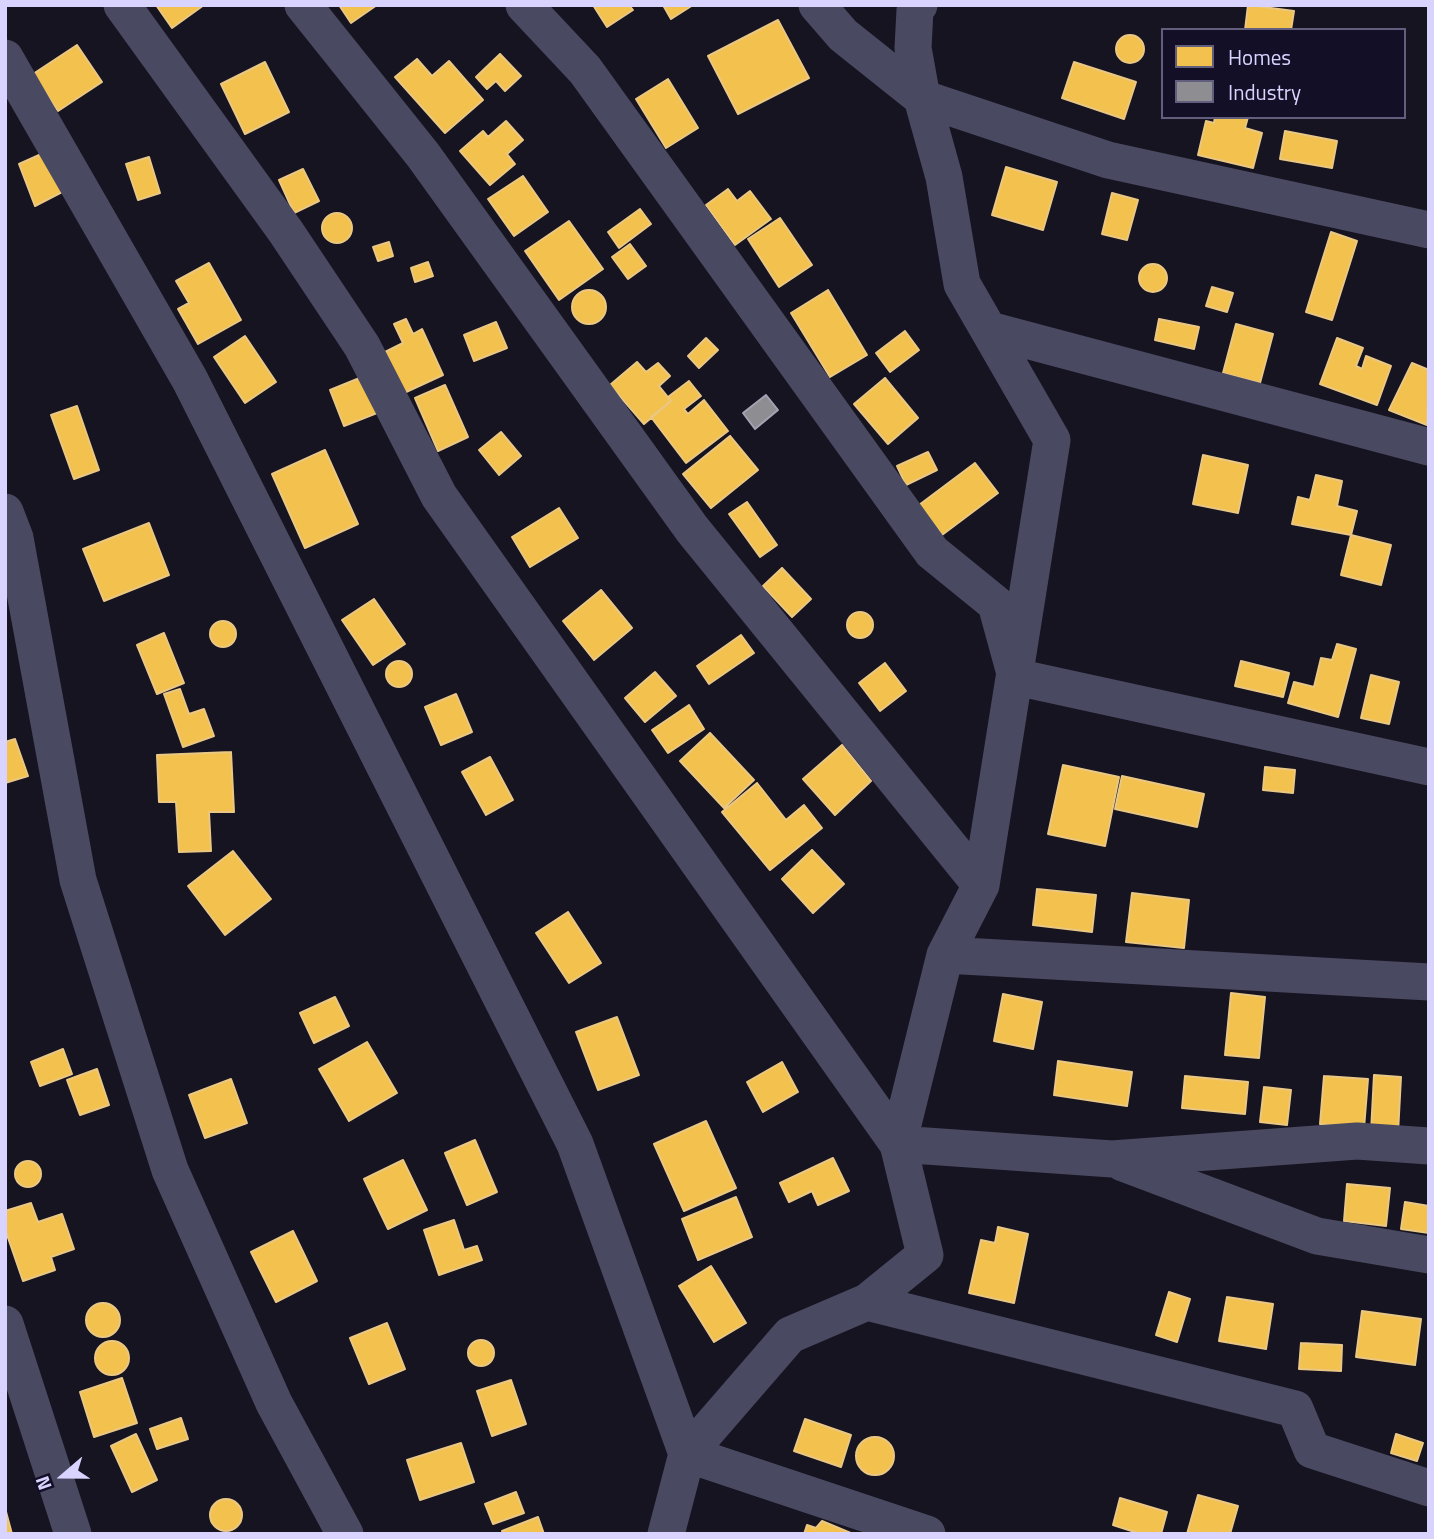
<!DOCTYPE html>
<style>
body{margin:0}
#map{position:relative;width:1434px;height:1539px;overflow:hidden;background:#161421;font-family:"Titillium Web",sans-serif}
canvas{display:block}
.frame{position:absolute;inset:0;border:7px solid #d9d4ff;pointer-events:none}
.legend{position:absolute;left:1161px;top:28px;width:245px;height:91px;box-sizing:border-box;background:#130f26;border:2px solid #625e7d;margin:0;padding:9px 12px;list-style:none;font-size:21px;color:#d9d4ff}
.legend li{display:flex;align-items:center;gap:14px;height:35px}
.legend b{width:35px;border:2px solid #625e7d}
.north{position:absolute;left:28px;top:1441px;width:70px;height:70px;-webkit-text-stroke:5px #130f26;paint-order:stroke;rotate:250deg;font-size:19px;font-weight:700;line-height:28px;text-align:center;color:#d9d4ff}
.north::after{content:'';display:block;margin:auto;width:24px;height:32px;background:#d9d4ff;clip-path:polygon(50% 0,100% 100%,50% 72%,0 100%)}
</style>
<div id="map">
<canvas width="1434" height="1539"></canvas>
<div class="frame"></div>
<ul class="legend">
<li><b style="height:19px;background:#f2c14e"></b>Homes</li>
<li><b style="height:19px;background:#8d8d92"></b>Industry</li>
</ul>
<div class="north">N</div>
</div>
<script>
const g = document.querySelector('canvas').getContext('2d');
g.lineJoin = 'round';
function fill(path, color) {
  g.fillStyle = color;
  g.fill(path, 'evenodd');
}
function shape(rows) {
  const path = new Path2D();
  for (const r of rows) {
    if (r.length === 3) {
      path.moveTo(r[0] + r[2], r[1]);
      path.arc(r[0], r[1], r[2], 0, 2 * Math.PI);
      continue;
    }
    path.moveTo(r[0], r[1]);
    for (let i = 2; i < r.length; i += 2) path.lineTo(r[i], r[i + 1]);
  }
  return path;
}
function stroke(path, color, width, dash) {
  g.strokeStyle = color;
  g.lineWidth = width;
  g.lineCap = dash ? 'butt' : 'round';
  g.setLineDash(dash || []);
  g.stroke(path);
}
const homes = shape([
 [156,5,204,5,172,28,156,5],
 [339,5,377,5,351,23,339,5],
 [593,5,629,5,633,10,607,27,593,5],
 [663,5,693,5,671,19,663,5],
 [1248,5,1294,11,1291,30,1245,30,1248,5],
 [778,20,809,78,738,114,708,56,778,20],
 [1130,49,14],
 [77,45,102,82,58,111,33,74,77,45],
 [500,54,521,76,505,91,496,81,487,89,476,77,500,54],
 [417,59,432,76,449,61,483,100,445,133,395,77,417,59],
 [265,62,289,112,245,134,221,84,265,62],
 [1074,62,1136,82,1124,119,1062,98,1074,62],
 [668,79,698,128,666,148,636,99,668,79],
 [1215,117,1248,117,1245,128,1262,133,1253,168,1198,155,1206,121,1214,123,1215,117],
 [506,121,523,140,507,154,515,164,490,185,460,151,483,131,488,137,506,121],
 [1285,131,1337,141,1332,168,1280,159,1285,131],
 [48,151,66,190,35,206,19,164,48,151],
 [149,157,160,193,138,200,126,164,149,157],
 [1006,167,1057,182,1043,230,992,215,1006,167],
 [303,169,319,201,294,213,279,180,303,169],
 [523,176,548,212,514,236,488,199,523,176],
 [728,189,737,201,750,191,771,219,735,245,706,205,728,189],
 [1112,193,1138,200,1127,240,1102,234,1112,193],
 [640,209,651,224,619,248,608,232,640,209],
 [337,228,15],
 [780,218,812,265,779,287,748,239,780,218],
 [569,221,603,269,559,300,525,251,569,221],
 [1331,232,1357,241,1332,320,1306,312,1331,232],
 [389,242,393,256,378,261,373,247,389,242],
 [630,244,646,266,628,279,612,257,630,244],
 [428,262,433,276,415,282,411,268,428,262],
 [209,263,241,320,198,344,178,309,189,303,176,281,209,263],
 [1153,278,14],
 [1212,287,1233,293,1227,312,1206,306,1212,287],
 [828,290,867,355,830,377,791,313,828,290],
 [589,307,17],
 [406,319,413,334,422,329,443,375,404,393,385,352,403,343,394,324,406,319],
 [1159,319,1199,327,1194,349,1155,340,1159,319],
 [496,322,507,348,474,361,464,335,496,322],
 [1236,324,1273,334,1260,383,1223,373,1236,324],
 [905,331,919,350,890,372,876,353,905,331],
 [245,336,276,382,245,403,214,357,245,336],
 [706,338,718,350,699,368,688,356,706,338],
 [1337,338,1363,348,1356,366,1362,369,1366,356,1391,366,1377,405,1320,384,1337,338],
 [637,362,646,372,658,363,670,376,659,386,671,401,644,424,610,385,637,362],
 [1412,363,1429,370,1427,425,1389,410,1412,363],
 [362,377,377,413,344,426,330,390,362,377],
 [885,378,918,418,888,444,854,404,885,378],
 [689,381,701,396,684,409,688,414,704,400,728,431,686,463,651,417,671,401,668,397,689,381],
 [445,385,468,437,438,451,415,398,445,385],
 [77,406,99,470,74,479,51,415,77,406],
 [501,432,521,456,499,475,479,450,501,432],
 [730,436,758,470,711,508,683,474,730,436],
 [325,450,358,524,305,548,272,474,325,450],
 [928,452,937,470,906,485,897,466,928,452],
 [1203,455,1248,465,1238,513,1193,504,1203,455],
 [975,463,998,493,942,535,919,505,975,463],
 [1316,475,1342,481,1337,506,1357,511,1351,535,1292,524,1298,497,1310,500,1316,475],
 [747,502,777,545,760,557,729,514,747,502],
 [559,508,578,538,530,567,512,537,559,508],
 [149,523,169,575,104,601,83,549,149,523],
 [1351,535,1391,545,1381,585,1341,575,1351,535],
 [782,568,811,599,792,617,763,586,782,568],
 [601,590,632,628,594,660,563,621,601,590],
 [374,599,405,644,373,665,342,620,374,599],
 [860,625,13],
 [223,634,13],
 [164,633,184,683,157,694,137,645,164,633],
 [741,635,754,653,709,684,697,666,741,635],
 [1337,644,1356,649,1338,717,1288,703,1294,682,1314,687,1321,658,1332,660,1337,644],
 [399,674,13],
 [1241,661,1289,673,1283,697,1235,686,1241,661],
 [885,663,906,691,880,711,859,683,885,663],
 [655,672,676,696,645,722,625,698,655,672],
 [1371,675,1399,682,1389,724,1361,718,1371,675],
 [180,689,189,714,204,709,214,736,183,747,164,694,180,689],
 [456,694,472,732,441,745,425,707,456,694],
 [689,705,704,729,668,753,652,730,689,705],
 [710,733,754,780,724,808,680,761,710,733],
 [15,739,28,776,5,783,5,742,15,739],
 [842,745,871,781,835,815,803,779,842,745],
 [231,752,234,812,209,812,211,851,179,852,176,802,159,802,157,755,231,752],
 [490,757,513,800,486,815,462,772,490,757],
 [1063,765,1119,777,1105,846,1048,834,1063,765],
 [1265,767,1295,770,1293,793,1263,790,1265,767],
 [1122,776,1204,794,1197,827,1115,809,1122,776],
 [757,783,786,820,804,805,822,828,770,870,722,812,757,783],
 [812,850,844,884,813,913,782,879,812,850],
 [233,851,271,899,225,935,188,886,233,851],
 [1037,889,1096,895,1092,932,1033,925,1037,889],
 [1132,893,1189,900,1184,948,1126,942,1132,893],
 [568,912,601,963,569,983,536,933,568,912],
 [1231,993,1265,997,1259,1058,1225,1055,1231,993],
 [1003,994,1042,1002,1033,1049,994,1041,1003,994],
 [335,997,349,1026,314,1043,300,1013,335,997],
 [617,1017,639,1075,598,1090,576,1032,617,1017],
 [367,1042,397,1093,349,1121,319,1069,367,1042],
 [63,1049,72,1074,40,1086,31,1062,63,1049],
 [1058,1061,1132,1072,1127,1106,1054,1095,1058,1061],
 [782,1062,798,1092,763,1112,747,1082,782,1062],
 [97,1069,109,1105,80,1115,67,1080,97,1069],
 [1374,1075,1401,1077,1398,1133,1371,1132,1374,1075],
 [1185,1076,1248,1082,1245,1114,1182,1108,1185,1076],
 [1324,1076,1368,1079,1364,1128,1320,1124,1324,1076],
 [231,1079,247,1123,205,1138,189,1095,231,1079],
 [1264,1087,1291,1090,1287,1125,1260,1122,1264,1087],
 [706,1121,736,1188,684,1211,654,1144,706,1121],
 [475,1140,497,1192,467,1205,445,1153,475,1140],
 [833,1158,849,1191,818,1205,812,1191,789,1202,780,1183,833,1158],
 [403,1160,427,1210,388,1229,364,1179,403,1160],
 [28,1174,13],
 [1347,1184,1390,1188,1386,1226,1344,1221,1347,1184],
 [736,1197,752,1237,698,1260,682,1219,736,1197],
 [1405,1202,1429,1206,1429,1233,1401,1229,1405,1202],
 [31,1203,38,1222,62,1214,74,1249,51,1257,55,1270,23,1281,5,1229,5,1211,31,1203],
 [454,1220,464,1250,477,1246,482,1260,439,1275,424,1230,454,1220],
 [998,1227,1028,1234,1014,1303,969,1293,981,1240,995,1243,998,1227],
 [293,1231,317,1281,276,1302,251,1252,293,1231],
 [711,1266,746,1323,714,1342,679,1286,711,1266],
 [1169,1292,1190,1299,1177,1342,1156,1335,1169,1292],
 [1227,1297,1273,1304,1266,1349,1219,1341,1227,1297],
 [103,1320,17],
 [1362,1311,1421,1319,1415,1365,1356,1357,1362,1311],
 [387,1323,405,1369,369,1384,350,1338,387,1323],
 [481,1353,13],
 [112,1358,17],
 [1301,1343,1342,1345,1341,1371,1299,1369,1301,1343],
 [122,1378,137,1423,94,1437,80,1392,122,1378],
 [511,1380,526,1424,492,1436,477,1391,511,1380],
 [181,1418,188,1439,157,1449,150,1429,181,1418],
 [805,1419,851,1435,841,1467,794,1451,805,1419],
 [136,1434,157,1480,132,1492,111,1446,136,1434],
 [1396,1434,1423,1443,1417,1461,1391,1453,1396,1434],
 [875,1456,19],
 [461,1443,474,1482,420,1500,407,1460,461,1443],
 [516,1492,524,1513,493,1524,485,1504,516,1492],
 [1198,1495,1238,1506,1230,1534,1187,1534,1198,1495],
 [1120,1498,1167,1512,1161,1534,1141,1534,1113,1525,1120,1498],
 [226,1515,16],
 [5,1508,12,1534,5,1534,5,1508],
 [538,1517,544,1534,503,1534,502,1531,538,1517],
 [822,1521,853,1534,804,1534,807,1525,816,1528,822,1521]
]);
const industry = shape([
 [766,395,778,410,755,429,743,413,766,395]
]);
const minor = shape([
 [122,5,286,232,362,346,439,496,898,1144,1112,1159,1357,1141,1429,1146],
 [303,5,423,155,692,529,981,885],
 [524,5,585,70,932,552,996,604,1016,677,1429,767],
 [919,5,915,10,913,48,922,98,1108,160,1429,230],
 [5,58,190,380,575,1144,687,1454,927,1534],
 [989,330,1429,447],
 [5,512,15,538,78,880,170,1170,274,1403,345,1534],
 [945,955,1429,982],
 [1123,1163,1317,1236,1429,1255],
 [867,1302,1295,1409,1312,1450,1429,1488],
 [5,1324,73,1534],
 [666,1534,687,1454,790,1335,867,1302,925,1255,898,1144,945,955,981,885,1052,440,962,284,944,177,922,98,843,35,817,5]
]);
fill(homes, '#f2c14e');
stroke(homes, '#eac783', 2);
fill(industry, '#8d8d92');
stroke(industry, '#a4a2b3', 2);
stroke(minor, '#4a4962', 37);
</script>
